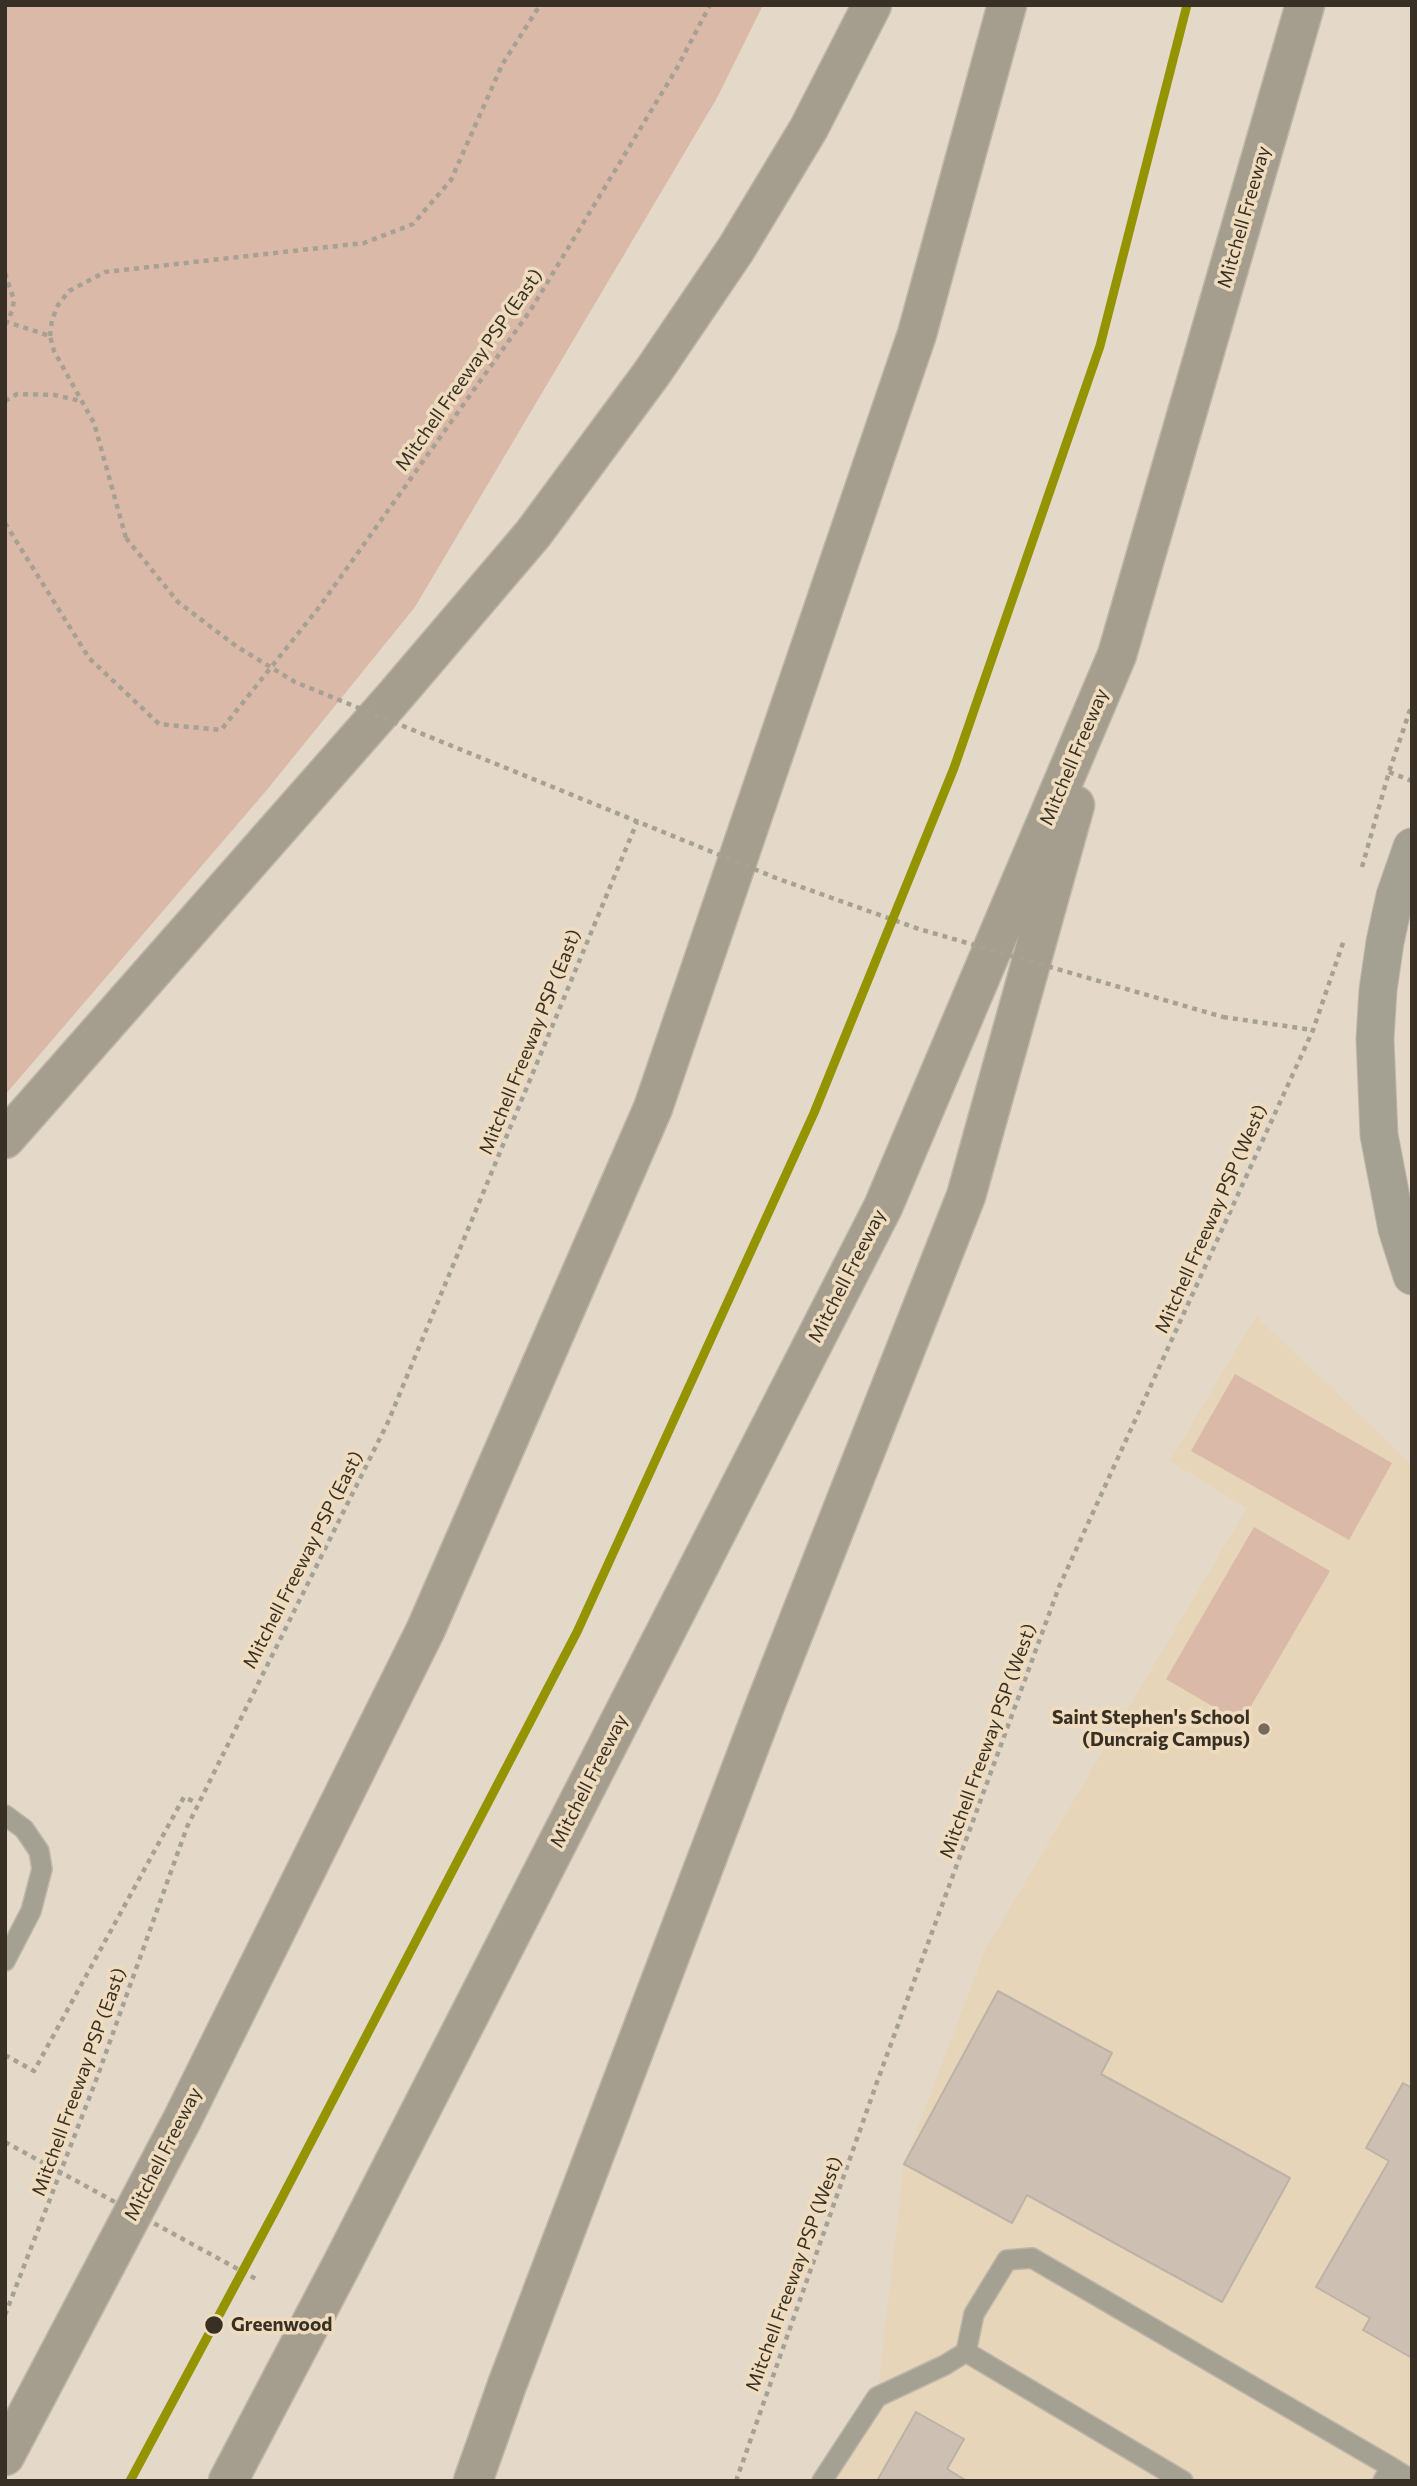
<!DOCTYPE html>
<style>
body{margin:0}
#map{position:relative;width:1417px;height:2486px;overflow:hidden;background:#e4d9c9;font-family:Commissioner,sans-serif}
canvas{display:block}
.frame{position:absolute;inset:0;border:7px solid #383024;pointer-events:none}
</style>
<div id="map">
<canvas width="1417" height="2486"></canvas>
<div class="frame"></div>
</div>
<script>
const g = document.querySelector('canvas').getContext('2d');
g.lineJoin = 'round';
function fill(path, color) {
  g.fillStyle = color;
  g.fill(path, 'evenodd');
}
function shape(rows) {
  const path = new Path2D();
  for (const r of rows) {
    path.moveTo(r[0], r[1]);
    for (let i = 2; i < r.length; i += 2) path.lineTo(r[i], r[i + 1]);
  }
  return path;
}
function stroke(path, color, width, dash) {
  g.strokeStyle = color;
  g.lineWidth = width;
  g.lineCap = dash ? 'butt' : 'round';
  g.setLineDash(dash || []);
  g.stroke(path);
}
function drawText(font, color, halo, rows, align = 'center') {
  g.font = font + ' Commissioner,sans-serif';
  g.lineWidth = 7;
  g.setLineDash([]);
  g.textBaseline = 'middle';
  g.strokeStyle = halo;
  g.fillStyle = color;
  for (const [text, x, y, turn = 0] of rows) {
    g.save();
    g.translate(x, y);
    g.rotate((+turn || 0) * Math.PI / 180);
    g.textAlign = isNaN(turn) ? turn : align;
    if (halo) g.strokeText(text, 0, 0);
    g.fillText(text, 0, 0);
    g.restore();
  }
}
const built = shape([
 [1256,1316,1412,1465,1412,2481,822,2481,877,2397,904,2164,985,1950,1247,1508,1170,1461]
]);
const green = shape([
 [5,5,763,5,717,98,415,607,266,791,5,1095],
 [1235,1374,1392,1463,1349,1540,1191,1451],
 [1254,1527,1330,1571,1241,1723,1166,1679]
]);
const building = shape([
 [998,1991,1112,2053,1101,2074,1290,2178,1222,2302,1027,2195,1012,2223,904,2164,998,1991],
 [1403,2083,1412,2088,1412,2358,1363,2330,1370,2318,1316,2287,1389,2161,1366,2148,1403,2083],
 [916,2412,964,2439,947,2469,967,2481,877,2481,916,2412]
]);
const path = shape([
 [5,273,14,300,12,311,7,322],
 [5,324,7,322,50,336,54,351,94,423,126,538],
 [50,336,52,320,58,305,69,291,105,272,364,243,413,224,451,180,502,65,540,5],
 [5,401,17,394,55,395,81,401],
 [5,523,89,658,159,724,221,730,320,606,530,311,677,68,710,5],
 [1389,772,1412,781],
 [1362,867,1389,772,1412,704],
 [1223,1017,1313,1030],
 [5,2055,34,2071,184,1797,197,1803],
 [5,2315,95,2083,187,1827,388,1422,637,822],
 [736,2481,877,2082,1059,1587,1313,1030,1344,940]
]);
const lane = shape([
 [5,1815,24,1829,39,1851,42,1869,31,1911,5,1961],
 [966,2352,974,2314,1007,2260,1032,2258,1391,2467,1383,2481],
 [966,2352,1183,2481],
 [1391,2467,1412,2480],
 [822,2481,877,2397,945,2365,966,2352]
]);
const street = shape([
 [1412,847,1395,896,1385,942,1378,990,1375,1039,1379,1135,1397,1229,1412,1276]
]);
const highway = shape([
 [5,1139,395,696,533,534,652,373,736,249,809,128,872,5],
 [5,2456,182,2120,426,1629,653,1108,917,334,1007,5],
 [228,2481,343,2262,883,1207,1117,655,1305,5],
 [473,2481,507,2385,766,1703,966,1196,1075,805]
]);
const pathBridge = shape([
 [126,538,178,602,236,646,295,682,776,878,919,929,1223,1017],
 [5,2142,256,2279]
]);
const rail1 = shape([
 [130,2481,276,2209,577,1632,814,1113,954,768,1100,346,1187,5]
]);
const markers = [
 [1264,1729,7,"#746b5e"],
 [214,2325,10,"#383024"]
];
const streetNames = [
 ["Mitchell Freeway",1244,217,-74],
 ["Mitchell Freeway PSP (East)",469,370,-55],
 ["Mitchell Freeway",1074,757,-67],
 ["Mitchell Freeway PSP (East)",530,1042,-68],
 ["Mitchell Freeway PSP (West)",1211,1219,-66],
 ["Mitchell Freeway",847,1276,-63],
 ["Mitchell Freeway PSP (East)",303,1560,-63],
 ["Mitchell Freeway PSP (West)",988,1741,-70],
 ["Mitchell Freeway",589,1781,-63],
 ["Mitchell Freeway PSP (East)",79,2082,-70],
 ["Mitchell Freeway",163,2154,-63],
 ["Mitchell Freeway PSP (West)",794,2274,-70]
];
const poiNames = [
 ["Saint Stephen's School",1250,1718],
 ["(Duncraig Campus)",1250,1740]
];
const stopNames = [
 ["Greenwood",231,2325]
];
fill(built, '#e6d5b9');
fill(green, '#dab9a8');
fill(building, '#cdc0b2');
stroke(building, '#bcb2a7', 2);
stroke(lane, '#bfb6aa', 22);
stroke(street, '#bfb6aa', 39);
stroke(highway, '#bfb6aa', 41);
stroke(path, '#a6a193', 4.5, [5, 5]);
stroke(lane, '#a5a192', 19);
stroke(street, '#a5a192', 37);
stroke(highway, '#a59e8e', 38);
stroke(pathBridge, '#a6a193', 4.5, [5, 5]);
stroke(rail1, '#949300', 9);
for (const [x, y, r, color] of markers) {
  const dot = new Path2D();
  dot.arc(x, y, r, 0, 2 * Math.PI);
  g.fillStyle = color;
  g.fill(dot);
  stroke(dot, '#efdcbe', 2.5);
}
drawText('19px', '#383024', '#efdcbe', streetNames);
drawText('bold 19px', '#383024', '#efdcbe', poiNames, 'right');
drawText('bold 19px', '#383024', '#efdcbe', stopNames, 'left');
</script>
